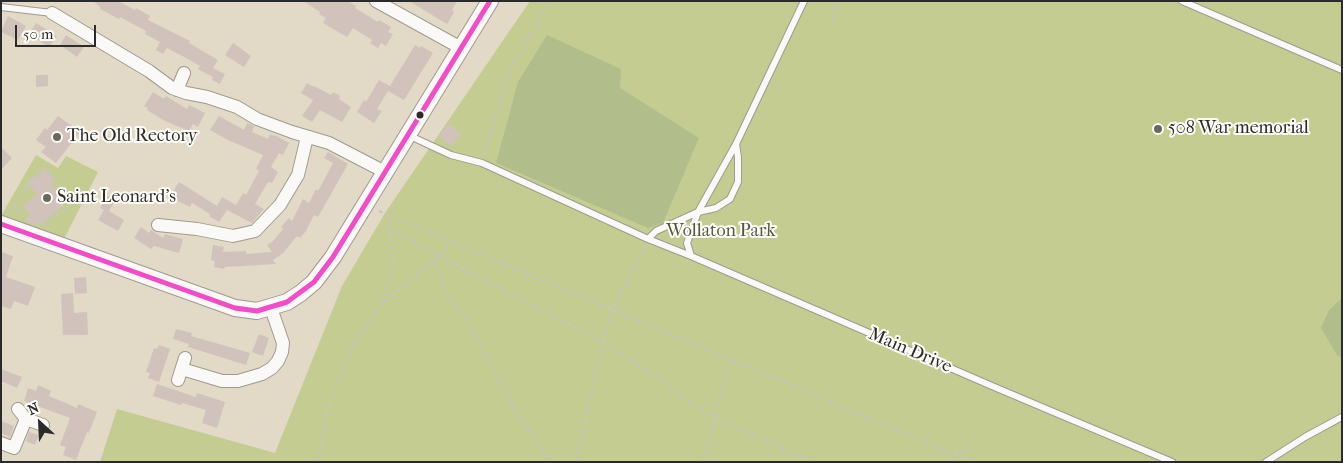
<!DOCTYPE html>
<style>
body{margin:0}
#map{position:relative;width:1343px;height:463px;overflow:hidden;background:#e2d9c7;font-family:"IM FELL French Canon",serif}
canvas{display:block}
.frame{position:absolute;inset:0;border:2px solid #2b2b2b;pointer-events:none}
.north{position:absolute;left:15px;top:398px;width:50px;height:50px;-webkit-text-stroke:4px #fdfcf7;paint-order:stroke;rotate:335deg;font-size:14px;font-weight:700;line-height:20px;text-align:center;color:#2b2b2b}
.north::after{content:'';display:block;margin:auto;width:18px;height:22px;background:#2b2b2b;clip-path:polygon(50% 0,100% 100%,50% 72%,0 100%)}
.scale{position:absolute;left:15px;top:25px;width:81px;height:22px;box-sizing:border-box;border:2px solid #2b2b2b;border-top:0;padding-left:6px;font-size:15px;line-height:18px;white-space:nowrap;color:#2b2b2b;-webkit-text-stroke:4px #fdfcf7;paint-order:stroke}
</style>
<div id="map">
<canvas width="1343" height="463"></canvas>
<div class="frame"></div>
<div class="north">N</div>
<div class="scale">50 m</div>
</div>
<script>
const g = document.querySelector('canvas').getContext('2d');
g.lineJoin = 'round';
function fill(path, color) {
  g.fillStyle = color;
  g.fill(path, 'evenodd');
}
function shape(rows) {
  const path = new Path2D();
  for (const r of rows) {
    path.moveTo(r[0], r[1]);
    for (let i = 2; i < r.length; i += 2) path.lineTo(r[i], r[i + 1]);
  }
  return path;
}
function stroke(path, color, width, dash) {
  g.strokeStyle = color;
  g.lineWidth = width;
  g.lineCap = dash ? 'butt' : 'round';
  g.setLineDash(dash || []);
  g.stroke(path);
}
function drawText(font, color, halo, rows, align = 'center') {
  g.font = font + ' "IM FELL French Canon",serif';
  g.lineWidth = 4;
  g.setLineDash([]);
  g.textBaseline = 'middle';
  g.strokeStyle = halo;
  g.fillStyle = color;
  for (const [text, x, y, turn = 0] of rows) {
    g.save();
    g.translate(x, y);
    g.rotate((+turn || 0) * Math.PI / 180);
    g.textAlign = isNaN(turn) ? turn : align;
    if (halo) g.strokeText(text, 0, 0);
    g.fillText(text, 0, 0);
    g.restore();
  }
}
const green = shape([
 [530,1,1342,1,1342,462,100,462,117,409,275,453,342,286,385,213],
 [36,155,58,168,66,156,98,172,64,239,1,216]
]);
const forest = shape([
 [547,35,621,69,620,88,699,138,663,223,648,228,496,163,518,82],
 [1342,298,1342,358,1337,355,1321,328,1329,310]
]);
const building = shape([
 [93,1,118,1,135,10,136,8,150,16,148,20,190,41,189,43,218,60,213,68,225,74,220,84,212,80,213,77,198,69,200,66,188,59,167,48,163,54,156,50,160,42,145,34,146,31,120,17,119,19,100,9,100,7],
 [303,1,348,1,356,6,355,8,378,22,379,20,391,27,388,32,393,34,386,46,381,43,378,48,370,43,372,40,353,28,347,37,323,23,326,18,319,14,320,12],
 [409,1,457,1,452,10,454,12,447,24],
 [8,16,26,26,18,40,1,32],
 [36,23,57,36,49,47,29,34],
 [66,35,84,47,77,57,60,45],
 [233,43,251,56,244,67,225,55],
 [415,45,420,48,421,46,433,53,404,100,388,91,377,109,382,111,374,123,357,112,364,100,366,102,379,80,390,86],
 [36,75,48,75,48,86,36,87],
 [307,83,314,87,314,86,331,95,333,92,340,96,339,99,351,107,342,122,320,110,312,122,302,116,313,100,301,93],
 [153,92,164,99,166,96,187,109,189,105,205,113,198,127,193,124,189,131,163,120,147,110,148,108,144,106],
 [58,116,80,132,56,163,41,152,46,147,36,140,45,128,47,130],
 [219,116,244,130,247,123,254,126,252,132,268,139,270,134,274,136,275,135,289,143,283,155,279,153,271,167,278,172,272,183,268,182,255,204,264,209,252,223,227,210,219,222,209,216,210,214,192,203,190,207,170,197,179,182,217,206,222,197,236,205,243,193,246,195,259,171,256,169,263,155,228,140,210,130],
 [448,124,457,129,455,131,460,134,452,146,439,137],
 [1,147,12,158,1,170],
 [328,152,348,164,318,217,314,215,306,231,300,238,297,236,284,252,286,251,273,260,276,264,225,267,224,269,214,267,215,261,211,260,213,245,224,247,223,252,246,251,246,254,272,252,267,245,272,242,283,229,281,227,289,218,292,221,303,199,309,203,316,189,318,191,323,182,333,163,324,158],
 [45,169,54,180,51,183,62,197,59,200,64,205,39,226,37,223,34,225,28,223,25,220,30,215,23,206,37,194,28,183],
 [107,196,115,201,109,211,124,220,118,231,98,220,104,210,100,208],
 [141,227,149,233,151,230,163,238,165,234,183,239,179,253,154,246,151,249,134,238],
 [1,252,13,256,6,277,35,287,28,306,14,301,11,309,1,306],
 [86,277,87,293,75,294,74,278],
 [73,293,74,313,87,312,88,335,63,335,61,294],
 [176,329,192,333,191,336,250,353,246,365,188,347,189,344,173,339],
 [259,334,269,338,263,356,252,352],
 [159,345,170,349,159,382,148,378,150,373,146,372,154,348,157,349],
 [1,369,22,377,17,388,1,381],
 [157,384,196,397,197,393,225,402,217,428,202,423,206,410,182,403,181,405,153,396],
 [38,385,51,391,49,396,77,408,78,404,97,412,89,433,87,432,76,460,63,455,66,447,60,445,70,418,24,401,28,388,36,391],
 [1,421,14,426,10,437,1,433],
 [29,432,39,435,35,445,26,441]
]);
const path = shape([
 [833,19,838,1],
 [484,154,508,73,550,1],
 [26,187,33,192,35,191],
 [14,207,30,180,38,172,45,167,60,184,70,205,69,209,56,215,43,225],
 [379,211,973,462],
 [8,212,11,208,16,208,27,218],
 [390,232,403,235,439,256,603,342,634,363,659,377,685,400,715,418,814,462],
 [434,261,438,276,444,287,465,318,523,423,546,455,553,462],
 [382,304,391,275,393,258,388,215],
 [318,462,329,404,351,349,382,304,439,256,451,243],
 [576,462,606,327,613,310,645,246],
 [703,462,730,359],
 [952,462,956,452,971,447]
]);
const service = shape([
 [1182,1,1342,70],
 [1,7,52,13],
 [408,135,451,155,482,163,648,239,691,256,999,389,1172,462],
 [648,239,656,231,698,212,736,144,804,1],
 [691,256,687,243,698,212,716,208,730,199,738,182,738,157,736,144],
 [1266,462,1305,437,1342,417]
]);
const minor = shape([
 [376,1,461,48],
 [52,13,149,71,172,88,186,93,207,97,237,107,257,119,292,132,329,143,385,172],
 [177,90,184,73],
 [158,225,197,229,233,236,255,231,280,205,298,175,307,137],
 [182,369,222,381,238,381,262,374,272,368,278,361,282,352,283,343,271,308],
 [178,380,185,358],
 [18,409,26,419,43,425],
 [1,443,14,448,26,419]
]);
const tertiary = shape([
 [1,224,235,308,257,311,287,302,301,293,314,282,333,257,490,1]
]);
const bus1 = shape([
 [1,224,235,308,257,311,287,302,314,282,333,257,490,1]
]);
const markers = [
 [420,115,4.5,"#2b2b2b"],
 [1158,129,5,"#6b6862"],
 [57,137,5,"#6b6862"],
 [47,198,5,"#6b6862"]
];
const poiNames = [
 ["508 War memorial",1168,129],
 ["The Old Rectory",67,137],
 ["Saint Leonard's",57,198]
];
const parkNames = [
 ["Wollaton Park",721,232]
];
const streetNames = [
 ["Main Drive",910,351,23]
];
fill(green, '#c4cc92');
fill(forest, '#b1be8c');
fill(building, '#d1c3bb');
stroke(service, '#9f9a90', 8);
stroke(minor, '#9f9a90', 14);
stroke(tertiary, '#9f9a90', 18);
stroke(path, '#c8c5c1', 2, [4, 4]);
stroke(service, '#fbf9f7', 6);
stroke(minor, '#fbf9f7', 12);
stroke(tertiary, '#fbf9f7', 16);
stroke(bus1, '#f44bc7', 5);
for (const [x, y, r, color] of markers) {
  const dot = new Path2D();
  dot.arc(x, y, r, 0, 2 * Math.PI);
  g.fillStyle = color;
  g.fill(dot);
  stroke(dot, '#fdfcf7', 2);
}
drawText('18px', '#2b2b2b', '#fdfcf7', poiNames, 'left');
drawText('18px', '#52583d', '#fdfcf7', parkNames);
drawText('18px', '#2b2b2b', '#fdfcf7', streetNames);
</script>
